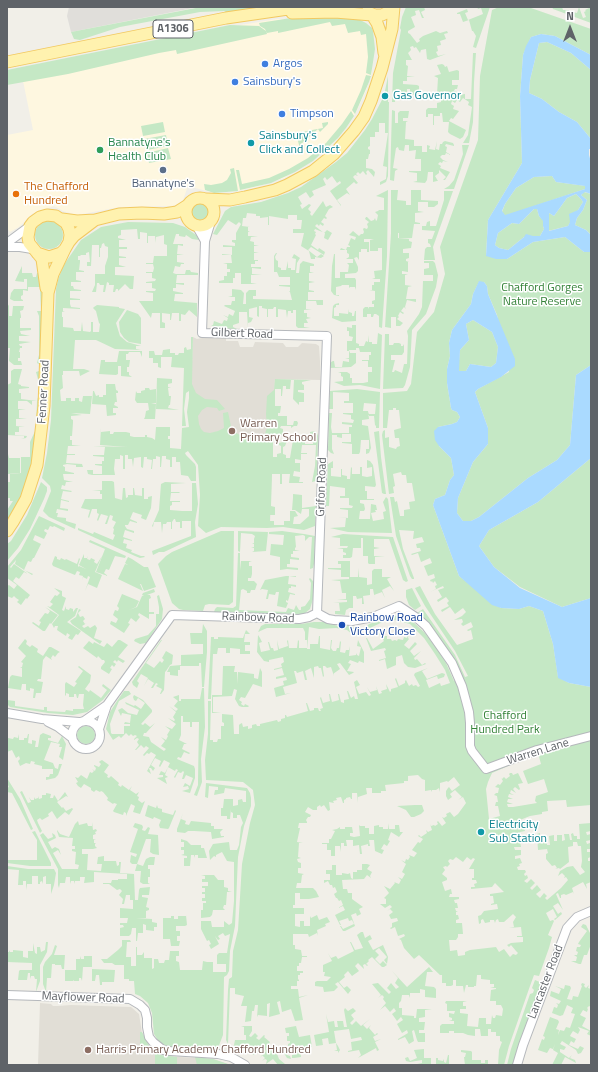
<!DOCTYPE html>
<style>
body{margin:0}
#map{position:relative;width:598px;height:1072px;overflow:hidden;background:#f1efe8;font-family:"Titillium Web",sans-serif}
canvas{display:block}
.frame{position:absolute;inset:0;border:8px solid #5f6368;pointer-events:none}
.north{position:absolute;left:550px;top:8px;width:40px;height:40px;-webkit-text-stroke:3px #fff;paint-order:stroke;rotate:0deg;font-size:11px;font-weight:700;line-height:16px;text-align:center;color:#5f6368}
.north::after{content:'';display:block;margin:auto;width:14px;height:18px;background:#5f6368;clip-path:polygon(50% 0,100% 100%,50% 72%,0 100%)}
</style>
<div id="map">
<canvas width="598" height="1072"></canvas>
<div class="frame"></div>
<div class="north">N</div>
</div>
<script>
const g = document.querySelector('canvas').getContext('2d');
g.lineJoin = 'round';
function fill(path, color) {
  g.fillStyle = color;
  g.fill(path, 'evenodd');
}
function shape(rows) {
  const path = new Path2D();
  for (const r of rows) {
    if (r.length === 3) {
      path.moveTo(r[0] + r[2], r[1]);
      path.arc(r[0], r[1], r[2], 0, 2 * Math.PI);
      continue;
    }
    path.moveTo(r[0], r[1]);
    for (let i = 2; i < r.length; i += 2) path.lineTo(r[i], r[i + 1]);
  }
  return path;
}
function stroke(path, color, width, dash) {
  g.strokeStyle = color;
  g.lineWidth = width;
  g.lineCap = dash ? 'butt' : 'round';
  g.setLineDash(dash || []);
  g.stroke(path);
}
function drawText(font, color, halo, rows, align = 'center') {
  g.font = font + ' "Titillium Web",sans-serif';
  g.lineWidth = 3;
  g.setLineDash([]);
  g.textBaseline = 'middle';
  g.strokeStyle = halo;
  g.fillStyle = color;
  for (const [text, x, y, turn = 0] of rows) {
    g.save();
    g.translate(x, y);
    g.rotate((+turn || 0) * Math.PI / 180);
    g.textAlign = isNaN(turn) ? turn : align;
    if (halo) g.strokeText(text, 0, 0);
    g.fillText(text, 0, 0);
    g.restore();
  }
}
const commercial = shape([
 [277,19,349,20,372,34,372,73,366,91,354,116,346,128,338,138,313,161,284,178,256,187,238,191,214,193,188,186,183,200,176,205,172,206,120,207,77,215,63,211,54,206,32,214,19,227,10,232,7,228,7,135,33,130,21,71,235,26]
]);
const industrial = shape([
 [69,7,198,7,71,32,67,16]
]);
const education = shape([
 [193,337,197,339,202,338,226,338,226,341,238,341,240,347,253,347,255,342,283,343,286,347,298,347,302,343,316,344,319,346,320,361,320,380,275,379,270,525,202,447,191,386],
 [40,1003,51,1004,53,1006,58,1006,71,1005,131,1007,139,1014,142,1033,147,1043,157,1052,163,1056,213,1059,231,1065,38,1065]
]);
const green = shape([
 [201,7,272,7,226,12,224,11,200,12,120,27,80,40,74,39,71,32],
 [406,7,424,7,425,10,421,12,424,18,422,18,419,10,415,11,416,15,411,17,415,27,408,31,408,33,410,34,417,43,420,41,419,39,423,36,436,31,440,33,447,31,448,33,444,34,446,39,440,41,441,45,437,46,438,51,436,52,438,56,446,54,430,60,427,59,426,49,421,50,420,53,416,47,414,48,413,46,410,47,411,50,408,53,412,60,406,60,406,65,408,66,407,76,415,77,407,77,407,81,403,81,403,84,417,85,419,86,419,100,418,95,410,95,410,89,407,89,407,92,403,92,401,95,398,95,399,89,396,89,395,102,392,102,393,73,401,30,400,28,402,17],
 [477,7,490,7,476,48,473,47,476,36,473,31,472,31,469,20,463,22,460,14,457,14,457,13,467,9,468,12,465,13,468,20,483,14,481,8,478,9],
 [499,7,531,8,591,29,591,55,555,36,541,34,531,37,523,55,520,96,522,163,488,220,486,255,507,259,533,242,565,237,584,252,591,252,591,365,576,375,570,445,557,460,528,478,479,517,471,521,463,521,457,513,458,498,473,462,488,444,488,428,475,392,478,389,509,372,497,315,488,294,487,286,484,282,479,282,473,294,471,304,452,330,449,343,450,356,447,369,447,383,451,408,452,410,457,412,460,417,457,422,452,424,438,427,439,446,451,458,454,475,450,480,445,495,435,499,433,505,459,576,501,608,519,609,529,606,543,611,553,644,558,677,569,683,591,687,591,805,567,807,566,800,547,801,548,811,542,812,542,814,530,816,515,822,528,821,529,823,523,824,525,831,520,832,520,838,514,838,514,841,520,841,521,847,514,847,515,850,521,850,521,855,515,856,515,859,520,858,522,863,519,864,520,866,517,867,518,870,525,870,526,872,524,874,525,876,527,875,528,878,524,881,527,883,531,879,535,883,530,888,532,890,537,885,541,890,536,894,540,898,544,893,547,896,545,898,547,900,561,888,568,880,566,877,564,878,565,876,562,873,558,876,560,871,567,867,573,866,580,875,585,872,581,867,582,861,581,846,578,846,577,842,573,842,573,846,568,847,569,862,560,869,559,868,555,869,557,868,555,865,552,866,546,859,546,854,548,853,547,849,538,850,537,834,540,833,540,836,538,836,538,840,547,839,547,845,550,845,549,836,554,835,554,841,557,841,557,835,562,835,562,841,565,840,564,834,569,834,570,840,572,840,571,834,573,833,574,836,577,836,577,839,580,839,579,824,591,823,591,831,586,832,587,835,591,834,591,840,586,841,587,844,590,843,591,849,587,849,587,852,591,852,591,857,588,858,588,861,591,861,591,868,590,868,591,871,591,882,586,884,587,889,583,882,572,888,574,894,573,892,566,895,564,894,561,895,561,898,560,898,558,893,556,894,563,910,558,903,553,906,558,914,561,912,562,914,555,920,554,919,557,917,553,909,546,913,550,921,553,920,554,921,548,935,552,937,549,948,539,976,534,975,530,986,509,1046,504,1065,496,1065,498,1065,499,1050,502,1042,500,1041,500,1036,496,1036,496,1032,491,1032,491,1029,488,1029,488,1036,481,1036,480,1029,475,1029,475,1036,468,1035,463,1033,454,1033,454,1031,449,1031,449,1033,440,1033,440,1026,442,1024,454,1024,454,1021,449,1021,452,1020,452,1018,449,1017,449,1013,454,1014,455,1011,447,1011,447,1004,445,1003,446,1001,467,1001,463,1002,463,1006,466,1006,466,1009,460,1009,460,1013,468,1014,467,1026,478,1027,479,1018,486,1018,486,1024,491,1024,492,1015,493,1018,495,1018,496,1015,502,1016,503,1009,501,1005,496,1005,496,1001,490,1001,491,990,496,989,496,988,490,988,494,987,494,984,490,984,490,980,481,979,481,975,477,975,476,986,474,986,474,987,468,987,468,985,466,985,464,993,463,986,456,986,456,980,453,980,453,985,451,986,446,986,446,983,442,983,442,986,442,975,440,975,419,955,414,959,404,948,401,940,399,939,405,936,404,934,398,936,395,927,391,929,390,928,392,927,392,923,398,921,397,918,391,919,389,915,393,912,390,909,387,911,392,907,390,905,385,908,380,904,386,904,386,899,384,898,389,893,384,886,390,889,395,883,394,882,399,884,401,880,398,877,402,879,405,874,402,872,406,864,401,860,405,862,406,859,408,860,410,857,409,855,414,857,417,853,412,850,418,842,420,843,423,839,418,836,419,835,421,837,427,833,426,830,428,832,432,830,430,824,431,826,434,825,435,826,438,824,437,822,438,821,442,826,446,823,442,817,444,818,447,816,446,814,450,812,454,817,458,814,466,803,463,797,458,800,462,797,455,790,450,794,452,797,448,800,446,796,446,791,448,788,449,787,452,791,460,785,454,777,448,782,447,781,440,783,440,792,439,788,436,790,432,790,432,792,431,790,425,791,425,780,422,779,418,775,408,776,408,781,404,781,404,783,385,785,386,791,381,791,381,793,372,793,372,796,372,788,366,788,367,794,358,797,358,803,357,793,352,793,352,799,351,799,350,797,346,798,346,799,344,800,344,803,343,803,341,797,336,798,337,800,333,801,334,803,329,802,330,810,328,811,324,805,321,807,320,805,317,807,317,810,313,810,308,807,305,812,311,815,310,817,308,817,306,820,307,822,307,823,299,823,298,828,300,828,297,842,303,843,299,843,298,857,301,858,297,859,298,862,301,863,301,868,298,868,298,873,304,874,302,875,301,883,297,883,296,888,313,888,316,891,319,897,309,899,300,899,300,893,295,893,295,905,293,905,293,908,304,908,304,914,293,914,295,914,295,926,300,927,300,921,304,921,304,926,310,926,310,916,311,918,317,915,319,920,327,917,330,922,325,924,326,926,317,930,318,936,317,933,309,937,308,934,293,934,293,945,295,945,295,949,301,950,302,956,307,956,307,957,302,957,301,963,299,963,299,966,297,966,297,971,303,971,303,973,300,973,300,975,298,975,298,979,299,980,299,981,297,981,297,986,291,986,291,989,298,989,299,997,308,995,299,998,303,1020,295,1021,291,1009,282,1012,280,1001,277,1002,280,1014,269,1017,270,1003,267,1004,267,1016,258,1015,257,1017,258,1005,255,1005,254,1011,252,1011,251,1021,245,1022,247,1006,241,1006,244,996,235,994,235,988,230,988,228,1044,226,1040,228,990,229,979,232,977,233,951,238,930,242,864,250,823,255,805,253,790,243,782,206,780,205,760,208,734,208,701,211,701,210,740,213,740,213,742,217,742,218,739,221,739,221,726,224,726,224,723,222,722,222,714,233,715,234,734,239,734,239,725,240,724,242,723,243,727,248,726,248,729,252,728,252,725,256,724,257,726,260,726,260,724,277,720,278,722,281,721,281,719,285,718,285,715,286,715,287,717,308,711,306,703,307,703,310,711,314,710,314,708,318,708,319,711,321,711,320,709,323,708,320,698,321,697,323,703,330,701,329,694,330,694,332,702,339,700,338,694,339,694,341,702,344,703,344,700,349,699,347,691,348,691,351,698,354,696,355,699,358,699,354,682,357,680,360,685,356,687,359,694,366,692,369,696,371,695,367,687,370,692,377,690,376,686,379,694,382,693,381,691,387,689,386,684,390,692,391,691,391,689,398,687,395,679,396,678,399,686,405,683,405,681,406,680,409,686,412,684,413,686,416,685,418,687,420,686,414,675,415,673,428,668,422,671,427,679,442,673,445,674,444,677,438,679,437,676,426,680,429,688,440,683,441,686,450,683,445,670,435,654,424,638,410,624,395,620,385,621,372,627,366,634,365,628,369,624,398,615,411,620,424,632,435,646,446,663,454,681,462,678,457,665,447,649,430,626,417,613,423,609,455,655,465,677,468,676,455,651,425,606,415,588,420,586,435,614,457,645,473,639,471,630,468,631,467,630,473,627,471,622,463,626,461,624,463,622,462,619,454,620,462,616,466,612,463,608,455,614,450,607,442,612,441,610,449,606,447,603,449,601,446,597,438,602,437,600,442,597,438,590,444,588,443,586,430,592,436,589,435,586,437,585,435,581,433,583,432,581,431,582,430,580,435,578,434,574,428,576,424,566,432,563,430,558,421,562,418,553,412,555,411,554,421,551,420,548,417,548,416,544,424,542,422,537,413,539,414,531,399,530,403,549,414,578,414,579,412,579,410,576,396,536,390,497,394,497,395,502,397,501,400,516,404,516,404,510,410,509,409,502,415,501,412,483,407,483,406,475,402,475,401,472,393,474,395,486,393,487,394,493,389,494,382,435,383,431,385,430,385,438,389,437,389,447,396,449,397,447,400,446,399,438,395,438,394,430,401,428,399,410,396,410,396,408,393,408,393,410,389,410,387,428,383,428,383,393,407,391,411,384,417,332,434,312,445,274,440,247,478,140,480,76,492,10],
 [538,753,541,764,523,771,528,784,544,779,548,792,536,796,535,801,537,803,513,807,508,807,507,804,513,804,507,802,508,799,513,799,508,797,509,794,514,795,510,793,511,790,516,793,513,789,515,787,519,790,520,789,518,784,523,783,518,773,513,775,512,773,510,773,509,774,510,776,506,779,504,777,502,779,501,778,503,781,500,785,498,784,495,787,499,788,498,793,496,793,494,795,497,796,498,802,496,802,495,806,498,806,500,816,489,819,486,789,488,782,492,773],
 [456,857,463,862,467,857,471,860,473,858,475,859,469,869,474,869,474,878,472,878,472,880,476,880,477,883,474,884,475,887,471,887,471,889,492,887,495,883,504,892,490,894,490,896,493,896,494,903,491,904,491,905,497,904,498,909,484,911,481,915,478,916,479,924,481,923,481,920,483,919,485,923,490,922,490,920,494,920,495,923,496,920,498,919,499,922,504,922,513,914,516,917,513,922,514,927,509,928,521,927,522,936,517,936,517,937,523,937,523,942,511,943,507,945,509,947,511,945,516,951,518,953,516,955,513,954,510,957,504,949,499,952,496,947,470,950,465,952,465,955,458,956,457,950,450,951,449,940,456,940,458,937,458,934,463,934,462,923,456,923,456,920,459,919,458,915,456,915,456,912,458,911,456,911,455,908,458,908,457,903,455,903,454,900,459,899,459,897,449,897,450,894,452,894,451,889,445,891,442,882,447,880,447,878,442,874,445,870,443,867,446,866,447,867,450,864,448,861,450,859,453,860],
 [552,7,562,7,563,10,569,10,569,11,577,13,579,7,583,18,586,17,584,12,586,11,585,10,591,7,591,23,553,9],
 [319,17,348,18,360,20,366,23,372,28,373,31,375,49,371,75,366,73,368,57,366,34,361,35,360,31,348,33,345,24,332,26,330,22,278,33,278,31,267,33,265,29,260,26,259,23,291,18],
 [230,25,259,26,266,31,267,34,177,54,176,50,159,53,68,74,7,85,7,70],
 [547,42,571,53,591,70,591,139,577,122,559,112,542,99,529,93,530,80,539,43],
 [473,53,476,53,474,82,473,122,469,143,463,143,468,135,472,107,468,105,469,102,463,98,460,102,457,100,455,103,452,101,451,104,454,106,453,109,459,111,453,119,451,118,449,121,466,130,463,137,460,139,450,134,448,132,449,122,443,122,442,113,440,113,440,116,434,116,434,125,433,125,433,114,428,114,428,117,426,117,426,110,428,108,437,108,437,103,441,102,441,99,438,99,441,98,441,95,437,94,438,78,434,76,441,74,437,65,442,64,444,65,445,67,447,66,449,72,457,70,459,71,459,80,452,80,452,85,458,85,457,89,455,89,454,91,457,92,457,95,465,94,465,99,471,99],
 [366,75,371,76,369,82,355,114,352,110,361,90],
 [388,76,388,102,389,102,388,176,386,182,380,185,380,182,386,179,387,167,383,166,388,133,385,133,385,123,379,123,379,132,375,132,375,137,370,137,370,146,368,147,368,149,370,150,370,154,369,154,368,159,366,159,366,168,372,169,375,172,374,177,368,170,366,172,367,174,366,175,363,171,360,174,358,172,356,174,358,176,355,175,353,177,358,183,356,184,354,182,346,189,350,195,347,193,337,200,341,205,341,206,330,191,341,183,340,181,337,183,332,176,327,180,325,177,323,179,326,185,312,191,314,195,310,198,306,192,298,197,302,204,300,205,302,209,309,204,311,205,308,209,311,212,310,214,312,216,323,201,326,207,330,205,333,207,329,209,325,216,327,218,326,219,324,218,321,222,324,224,323,226,320,224,319,226,317,224,315,226,324,233,327,230,332,233,328,240,324,238,325,233,315,229,314,231,316,232,315,234,316,235,311,245,318,250,319,248,325,252,324,255,311,247,308,250,317,257,321,254,324,256,321,258,315,257,315,259,311,259,309,251,301,246,304,233,293,233,293,229,301,229,302,220,297,220,297,215,288,215,288,219,269,216,269,225,268,225,268,217,260,218,260,216,256,216,256,218,256,214,247,213,246,218,243,218,242,226,250,227,248,227,248,231,250,231,248,232,248,236,258,236,251,237,250,241,254,242,254,245,259,245,254,246,254,252,259,252,254,253,254,260,258,260,258,261,255,261,255,264,251,264,251,267,261,267,261,269,252,268,252,274,262,275,251,275,251,283,257,284,241,284,241,273,235,273,235,278,233,278,233,283,219,283,219,281,224,280,224,276,227,276,227,272,230,272,230,269,227,269,227,264,223,263,232,263,231,255,222,255,222,254,232,255,232,247,223,247,223,245,235,246,235,243,232,242,232,240,236,240,236,233,241,224,239,222,236,225,228,220,217,235,213,234,225,211,231,207,261,202,288,193,301,187,336,162,347,153,365,130,372,119,384,96],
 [392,110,395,111,395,123,398,123,398,113,400,111,409,111,408,118,403,118,403,121,408,121,406,122,405,139,414,140,414,146,422,146,422,152,427,152,427,145,430,146,429,149,435,150,437,141,436,149,439,150,440,144,442,144,443,142,445,141,453,143,454,145,454,146,446,144,445,146,447,147,446,152,451,155,446,153,445,155,442,155,440,157,443,160,448,162,443,161,442,163,440,162,438,164,441,166,440,168,450,172,445,180,443,180,446,177,439,170,439,173,435,176,438,181,437,181,433,182,433,172,428,172,427,180,425,183,413,182,417,181,417,173,409,172,409,171,421,171,421,159,415,159,416,150,409,151,409,145,405,145,404,151,399,150,398,147,396,148,393,168,398,169,395,171,394,181,390,180],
 [351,111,354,116,346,128,338,138,313,161,295,172,271,183,240,190,236,170,239,170,242,184,269,178,289,169,308,158,326,143,342,124],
 [163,122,165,132,143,136,141,126],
 [328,122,328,124,320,132,318,129,301,144,304,147,300,149,296,133,323,128,322,123],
 [166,135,168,146,147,150,144,139],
 [462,145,469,145,468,148,454,189,444,189,449,186,454,180,463,154],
 [168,148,171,159,149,163,147,153],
 [234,168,238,191,214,193,205,190,204,184,211,185,222,183,227,180,231,173,230,169],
 [552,176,556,182,586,186,585,189,505,216,502,212,505,204,516,188,534,177],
 [388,190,387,256,382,328,379,327,379,316,376,314,374,314,373,317,371,317,371,314,367,314,367,317,363,317,363,309,365,307,368,307,368,309,369,307,374,307,374,304,369,304,372,304,372,301,375,300,375,291,369,290,372,290,372,285,374,285,374,282,380,282,380,279,372,279,375,278,374,271,382,270,382,248,378,248,378,251,370,251,370,240,374,239,364,239,364,242,369,242,369,252,367,252,367,249,364,249,364,252,364,249,361,249,361,252,359,252,359,260,357,257,354,258,358,267,358,271,356,273,345,274,345,278,355,278,356,280,356,290,355,287,350,287,349,288,349,285,342,285,341,286,336,287,336,295,339,295,339,296,334,295,331,291,332,266,334,254,335,254,335,278,340,278,340,272,348,272,349,265,347,263,353,263,353,259,346,259,349,257,349,254,347,253,347,250,340,250,341,248,346,250,347,247,350,247,350,246,348,245,349,243,351,238,355,240,356,237,349,235,353,231,359,236,361,234,363,234,364,232,363,229,364,228,367,229,368,227,367,224,369,222,365,219,366,217,367,217,371,221,374,220,375,218,376,221,377,220,378,215,375,212,378,211,379,210,384,210,384,198,376,196],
 [391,190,398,190,397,200,406,201,406,205,411,205,411,190,421,190,421,200,438,201,438,204,434,207,428,207,428,202,418,202,418,211,424,212,415,213,415,222,420,223,420,224,414,224,412,238,399,238,399,233,398,233,398,238,412,239,409,239,409,241,412,242,411,248,403,249,403,253,409,253,409,258,406,259,406,261,409,262,408,262,408,272,402,271,402,274,408,274,405,275,405,285,412,286,408,287,406,299,416,299,416,302,407,300,405,307,406,309,404,307,401,311,404,313,403,314,400,312,398,316,399,317,397,319,403,323,400,326,396,326,396,317,391,317,391,328,385,327,391,233],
 [444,191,453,191,433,247,435,260,424,260,425,249,427,247,431,247,430,244,428,243,428,239,432,239,435,231,422,230,422,226,426,226,427,222,430,221,430,226,436,226,444,200],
 [584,192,591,194,591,235,586,230,575,225,577,218,583,210,587,200,581,195],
 [576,194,581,199,583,202,568,226,548,231,549,213,554,216,567,198],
 [200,211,9],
 [534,209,537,209,539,216,543,220,543,226,544,229,540,236,524,237,508,250,499,248,495,245,498,233,512,223,519,224],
 [49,235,14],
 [128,222,173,223,185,227,196,235,199,240,192,239,186,235,185,237,179,236,179,234,176,234,173,244,183,244,183,246,178,245,177,254,184,254,177,255,177,262,184,263,184,264,181,264,180,267,175,266,174,270,176,271,174,270,173,273,176,274,185,274,186,270,190,270,191,272,198,273,198,275,177,275,176,283,184,283,184,285,176,284,176,288,173,288,173,291,183,293,183,294,175,294,174,301,197,303,197,317,189,310,185,315,181,314,181,321,179,321,179,313,172,313,171,320,170,320,170,314,162,313,162,322,165,323,165,328,160,328,160,313,152,313,151,318,139,301,153,301,153,293,146,292,146,291,155,291,156,289,152,288,152,283,146,283,146,282,155,281,156,279,152,278,152,273,146,273,146,272,153,272,154,268,153,264,146,264,146,263,153,263,154,256,167,256,167,245,164,244,164,235,156,237,156,243,155,236,148,236,148,243,147,243,147,233,140,232,140,239,138,239,137,229,121,230,121,235,118,236,118,238,126,240,119,240,119,247,127,247,127,249,119,249,119,256,126,257,126,258,119,258,119,265,126,267,115,267,115,275,134,276,133,289,130,289,125,284,118,291,118,289,116,289,115,292,113,292,114,285,109,285,109,283,107,282,105,292,103,292,104,285,100,285,99,283,97,283,96,292,92,292,95,285,95,274,105,274,105,266,108,257,108,247,105,246,104,243,102,244,101,248,100,248,100,257,99,257,99,245,92,245,91,266,87,266,87,262,90,262,89,252,86,253,86,255,81,255,80,256,78,256,78,260,80,260,80,262,79,270,84,271,84,272,76,272,76,280,81,281,81,282,71,282,71,286,73,286,74,289,81,290,81,291,70,291,70,298,80,299,80,300,70,300,70,304,71,307,80,308,80,309,63,308,63,311,65,311,62,312,62,317,63,317,63,327,73,328,74,331,81,331,82,322,83,331,90,332,91,331,91,322,93,322,93,332,99,332,100,324,99,323,96,311,93,308,94,307,97,305,119,307,119,308,125,309,116,323,120,336,127,342,141,346,136,346,136,349,141,350,115,349,96,340,75,340,73,369,84,369,90,371,80,376,79,371,63,371,63,375,62,375,63,388,60,390,61,401,66,401,66,398,71,398,71,401,75,401,75,398,79,398,79,401,82,402,83,396,92,396,90,414,71,413,82,415,71,416,71,419,73,420,73,423,72,436,70,436,70,440,72,440,72,445,81,446,68,446,67,454,75,454,75,455,67,455,66,463,82,464,83,467,76,467,76,465,67,464,63,465,63,466,65,467,65,471,74,473,74,474,63,474,64,480,73,482,66,482,65,486,62,485,61,489,72,491,71,492,63,491,61,499,69,501,69,502,61,500,60,508,68,509,68,511,57,509,56,513,58,513,57,517,66,518,66,521,76,524,75,529,49,517,43,511,51,491,50,486,42,478,47,453,51,420,56,289,58,280,63,266,81,240,101,227],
 [276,253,277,253,275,257,276,260,278,261,278,267,281,268,281,270,286,270,288,261,288,268,291,268,291,270,295,270,296,259,292,258,294,254,300,258,297,263,296,273,299,273,300,264,303,261,314,264,314,266,310,266,310,272,314,273,309,273,309,281,315,282,309,283,309,290,314,291,314,292,308,292,308,300,323,300,323,305,317,305,316,301,306,301,306,309,312,309,304,310,304,313,307,313,307,317,311,318,306,319,308,323,304,323,304,327,310,328,298,328,296,326,296,310,293,310,293,313,291,313,291,311,288,311,287,318,286,310,278,309,278,317,276,317,276,307,274,307,273,309,268,309,268,317,267,317,267,309,262,308,262,306,259,306,259,317,257,316,257,307,249,309,249,317,253,318,251,322,248,323,248,328,247,312,239,312,239,323,233,325,233,327,237,329,217,328,211,325,213,325,214,321,222,324,224,320,227,321,228,318,223,315,228,317,229,314,233,316,235,311,224,306,225,305,231,305,232,301,235,301,235,297,228,297,232,296,232,289,241,290,244,293,243,304,246,304,246,293,249,290,256,290,256,296,253,296,253,299,292,300,290,292,289,292,290,291,290,287,279,286,279,285,290,285,290,277,279,277,277,272,274,272,274,256],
 [424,261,433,261,435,263,438,275,436,287,426,314,412,330,410,367,405,385,403,388,383,389,385,334,389,334,389,345,393,345,394,343,399,343,401,344,401,346,403,346,404,344,404,352,402,355,391,355,391,360,395,360,392,372,394,372,395,370,402,373,404,364,407,364,408,336,407,331,419,314,422,307,423,281,433,281,433,275,424,275,424,269,429,268,429,263,424,263],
 [22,266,22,273,32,273,33,277,36,277,37,273,39,273,43,286,40,398,35,451,25,491,7,524,7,510,13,501,10,501,10,498,7,498,7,482,10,482,10,474,21,473,21,457,30,457,30,442,36,429,37,401,32,401,32,405,27,401,18,401,18,409,26,409,19,410,19,418,27,419,16,419,16,426,25,427,19,427,19,432,15,432,15,435,27,436,26,438,21,439,24,438,24,436,7,435,7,385,11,383,11,371,14,369,22,369,18,384,21,385,21,386,29,387,29,388,19,389,19,393,21,393,21,399,37,401,39,393,39,383,36,372,39,371,39,364,37,363,39,355,39,316,37,311,41,311,40,287,28,287,28,291,23,290,23,295,21,296,21,299,23,300,23,301,14,301,10,299,11,293,14,289,27,289,27,279,24,279,24,282,15,281],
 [7,303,9,306,9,316,12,316,13,306,24,306,23,310,20,311,21,316,21,318,20,318,20,328,31,328,31,330,20,331,21,334,30,336,19,336,19,341,31,342,19,344,20,346,22,346,22,348,20,348,19,352,22,352,20,352,20,358,18,358,18,361,21,361,22,365,14,365,9,361,10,348,7,348],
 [339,303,339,305,336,305,336,307,334,308,334,316,339,316,339,313,348,314,349,309,349,312,352,313,352,316,354,316,355,311,356,311,356,321,342,322,332,318,333,306,335,304],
 [127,310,138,314,141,318,141,344,129,342,124,338,120,332,119,322],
 [473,320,492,332,498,347,496,363,491,367,470,364,466,371,458,371,460,350,469,340,466,324],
 [352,325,356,325,356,343,359,344,359,346,364,346,366,341,368,342,368,335,369,342,372,342,372,344,377,344,378,333,382,335,380,389,360,385,344,386,334,382,343,381,343,377,341,376,341,373,338,372,347,372,350,374,350,378,352,378,352,383,363,383,368,382,368,372,372,372,372,367,368,367,368,361,362,361,362,360,369,360,369,355,371,355,371,352,360,352,359,348,356,348,356,350,349,350,350,353,356,353,356,363,351,367,330,368,331,362,333,361,334,361,335,367,342,367,343,361,349,362,349,359,345,359,349,358,349,351,347,351,347,341,352,341,353,337,349,336,349,331,347,331,347,327,352,328],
 [191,337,193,337,192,384,196,393,205,399,217,400,225,409,219,411,217,408,207,407,202,410,198,416,199,424,201,429,204,432,210,433,218,431,224,428,223,413,228,412,232,431,240,435,259,435,265,434,267,427,266,414,267,396,274,390,275,379,311,380,302,382,302,384,304,385,304,390,298,390,298,392,304,393,304,402,299,402,299,405,293,399,294,380,291,380,290,389,286,389,286,386,283,386,282,396,281,396,281,389,275,389,275,406,281,406,280,413,278,413,278,416,287,416,287,425,293,425,294,421,297,421,298,423,297,426,294,426,291,428,291,426,281,426,280,428,283,429,283,434,286,435,281,435,281,434,273,434,273,457,277,457,277,454,281,453,281,446,279,445,279,443,287,441,285,446,283,447,283,454,286,455,286,458,290,458,293,440,295,436,298,438,302,435,305,436,305,444,313,444,314,437,310,437,310,432,315,431,317,433,318,436,317,478,316,481,312,482,315,466,316,445,302,445,301,453,307,453,307,454,301,454,301,460,295,459,295,463,300,463,300,472,294,471,293,476,300,477,299,482,303,482,303,483,289,483,290,474,282,474,282,484,280,484,280,474,272,474,271,506,275,507,275,515,270,515,270,521,274,521,274,525,284,525,284,521,290,521,290,511,295,511,298,516,294,517,293,524,300,524,309,516,309,509,302,509,301,514,295,510,292,510,293,498,293,494,302,495,302,508,316,506,315,526,304,530,283,527,267,528,221,527,206,533,198,526,200,495,198,465,188,451,185,453,186,455,195,464,196,467,196,481,191,481,188,476,181,475,180,462,176,462,176,457,172,457,172,467,170,467,170,460,166,459,166,456,162,456,161,467,160,467,160,457,156,456,156,459,153,459,152,469,151,469,152,460,147,459,147,457,144,457,143,468,141,467,141,457,134,458,133,467,132,459,128,459,128,455,125,455,125,469,123,469,123,456,120,455,120,459,115,459,114,469,115,475,92,475,88,474,87,470,93,470,93,474,102,474,102,466,95,465,95,464,102,464,102,461,104,461,104,457,93,456,93,455,104,455,105,447,93,446,127,447,100,445,101,428,101,432,110,431,110,434,113,434,114,432,126,432,130,433,130,436,134,437,145,437,145,435,147,435,147,437,152,438,155,440,156,427,170,427,170,436,168,436,168,439,170,439,170,448,181,449,182,428,189,427,187,412,189,398,189,391,186,393,184,409,186,426,182,426,184,368,171,367,172,357,161,357,161,368,158,367,158,363,153,363,153,358,149,358,149,351,154,351,155,355,162,355,163,350,170,349,170,353,175,353,175,355,178,355,179,353,184,353,184,348,186,347,187,350,191,349],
 [119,351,142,351,142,357,140,352,129,352,128,354,126,354,126,360,130,360,129,367,127,367,127,372,129,372,129,375,132,377,121,376,121,366,118,366,118,374,116,375,99,374,101,360,105,360,105,362,117,362],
 [157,378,172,379,172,383,168,384,168,387,171,387,168,388,169,396,171,396,170,405,169,405,168,408,179,410,156,409],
 [106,384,115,384,116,390,118,391,118,393,116,393,117,402,115,402,114,405,118,407,118,408,113,408,113,413,116,413,116,415,107,416,106,405,92,404,93,391,94,391,96,396,99,395,99,397,103,397,103,395,106,395],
 [145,388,149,388,150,390,156,389,156,403,151,403,156,404,155,419,144,419,145,417,146,411,149,410,148,403,137,403,135,400,136,391,137,393,141,393,141,391,145,390],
 [357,389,380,392,379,428,376,428,376,426,375,425,374,416,368,416,369,412,369,414,375,414,376,404,364,403,363,411,368,411,369,419,362,420,362,425,368,426,371,448,369,453,366,454,366,449,369,449,369,440,361,440,360,452,359,454,352,454,352,444,342,443,342,442,351,442,351,434,342,434,342,438,337,437,337,435,332,435,332,449,334,454,331,453,328,450,329,413,332,413,332,414,331,427,332,433,349,433,349,427,352,427,352,425,342,424,342,422,353,423,354,420,351,419,351,415,343,414,343,413,353,413,353,403,344,403,344,401,349,401,349,393,333,392,333,409,329,409,330,391],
 [379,431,381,457,386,494,384,494,382,493,374,432],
 [7,454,8,454,9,458,20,458,20,473,8,474],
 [591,458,591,598,562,607,520,587,494,567,479,546,489,530,538,502],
 [367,460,370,461,373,465,376,485,375,487,365,486,365,491,367,491,367,499,374,499,374,500,360,500,360,503,364,504,365,509,364,511,360,511,359,519,370,519,371,504,376,505,377,510,375,510,376,512,371,513,373,521,384,519,383,512,386,511,383,502,386,497,388,499,392,533,348,532,330,528,345,527,346,518,338,517,348,518,348,510,340,509,340,508,352,508,353,506,349,505,349,498,340,498,340,496,345,496,345,488,330,486,329,506,326,506,328,464,333,461,333,468,331,468,331,476,341,477,341,469,342,469,342,475,347,476,347,479,350,479,351,467,352,468,352,474,360,474,360,467,362,467,362,476,367,477,372,476,372,467,367,468],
 [102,481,112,481,114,482,115,498,122,500,123,488,125,488,126,498,128,497,128,495,133,495,133,488,134,488,135,495,142,496,142,488,144,488,144,499,148,499,148,497,152,496,151,508,146,520,141,518,142,515,133,512,130,519,137,522,137,523,130,521,128,525,125,525,125,526,127,529,134,531,134,533,125,530,123,537,132,540,132,541,124,539,123,543,127,544,126,548,132,550,131,552,141,556,144,556,145,557,140,558,135,556,78,530,78,528,93,534,94,532,113,540,115,535,113,534,114,529,113,528,116,522,112,520,113,516,110,515,107,524,105,524,108,516,101,514,98,521,97,520,99,514,97,513,97,509,92,509,89,518,88,517,90,510,81,508,85,499,102,499,102,494,100,494,100,491,92,491,102,490],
 [41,482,47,487,47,491,44,499,30,529,18,548,7,561,7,544,11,541,27,515],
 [165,482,186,483,171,484,171,492,179,492,180,493,171,493,170,501,180,501,180,502,172,502,172,505,170,506,170,510,182,511,192,511,192,483,196,483,198,504,195,522,196,537,164,552,159,552,153,555,152,551,191,536,191,521,182,521,182,528,180,528,180,522,176,522,175,519,174,519,172,522,172,529,171,529,171,522,167,522,166,524,163,524,162,533,161,522,154,522,153,527,152,526,159,510,161,484],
 [39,516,65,528,64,531,54,526,53,527,50,526,48,530,45,529,44,531,47,533,44,539,35,535,33,540,41,544,34,558,33,558,31,562,28,561,24,570,33,574,32,575,15,564,16,560,10,567,11,568,14,564,28,574,24,572,19,579,16,577,13,581,30,595,27,599,26,598,21,605,17,602,19,600,16,598,14,600,16,598,14,596,12,598,7,596,7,586,9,585,14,589,17,585,7,578,7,567,21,550],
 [221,531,234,531,233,602,229,605,209,604,205,605,203,611,183,610,179,609,172,603,158,564,166,556,172,552],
 [238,531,268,532,266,551,252,552,254,551,254,548,251,548,254,547,254,544,252,543,254,543,254,539,252,538,254,539,255,536,252,534,241,533,240,552,238,551],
 [282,531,304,534,315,536,314,564,313,568,310,569,312,537,309,537,305,541,305,536,303,535,295,536,296,547,295,548,295,550,300,551,293,551,293,554,291,554,291,557,299,558,299,560,290,559,290,564,287,564,287,567,298,568,298,570,287,569,280,570,280,557,270,555,271,544,283,545,284,535,269,534,269,532],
 [343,534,393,537,408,581,406,582,403,580,389,539,374,539,374,547,380,548,374,549,374,556,385,557,375,557,375,564,369,564,368,563,368,556,363,556,363,538,361,538,361,548,353,548,352,557,350,558,343,558,343,555,346,555,346,553,343,552,343,549,337,548,347,548,348,546,340,546,340,538,331,537],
 [90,540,126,556,125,558,115,556,109,570,106,569,104,573,108,576,96,572,105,549,89,542],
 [238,553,240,553,240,570,241,561,252,561,249,562,249,566,252,566,252,574,251,578,248,578,248,581,254,581,257,584,255,590,251,590,250,593,247,593,247,591,243,589,241,590,239,610,286,612,288,608,294,610,296,605,299,610,301,610,301,607,305,606,310,599,311,583,309,579,310,578,314,582,314,587,313,599,310,609,304,614,301,614,214,612,215,609,217,607,233,608,236,606],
 [84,554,84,558,87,558,88,556,87,559,90,560,91,558,95,560,94,562,97,564,102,556,95,572,102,575,97,588,88,584,85,591,90,577,88,576,87,579,83,577,82,580,83,576,79,575,80,572,77,571,75,575,53,566,52,564,55,556,57,557,57,559,60,560,61,558,65,560,66,559,77,564,79,558,80,559,78,565,78,567,79,566,86,569,79,565],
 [128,557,132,559,144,567,148,567,156,587,144,591,141,584,140,584,143,591,118,579,125,564,128,565,125,563],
 [338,561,350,561,350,577,358,577,359,568,359,577,367,578,367,585,372,584,372,571,374,569,382,569,382,577,391,577,387,579,394,591,390,586,382,590,385,598,382,592,374,595,375,600,373,589,370,589,370,595,363,596,364,604,362,604,362,598,357,599,356,596,353,596,353,608,349,608,348,609,346,610,345,615,335,614,335,611,340,611,339,603,333,603,347,602,347,600,337,600,346,599,346,593,342,593,340,581,331,580,349,579,349,577,341,577,341,570,328,569,328,568,341,568,341,564,338,564],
 [286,576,296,576,296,577,289,576,288,584,296,585,296,587,291,586,291,588,289,588,288,592,295,594,295,595,290,594,288,601,286,600,286,602,288,603,286,608,277,606,279,592,276,592,275,595,269,594,268,599,266,599,268,590,262,589,260,590,265,580],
 [54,588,62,591,62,596,66,598,62,610,64,611,66,606,66,609,69,610,70,608,73,609,73,612,76,608,78,608,75,616,67,622,81,631,78,635,76,634,72,640,68,638,70,635,67,633,66,636,57,630,58,626,55,626,54,628,52,624,59,615,47,606,50,607,53,604,50,602,55,595,57,596,60,593],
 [412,588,421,606,415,610,409,605,406,597,406,590],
 [154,589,155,592,147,595,150,595,151,598,149,599,149,612,154,612,154,614,149,614,149,619,139,613,138,615,140,617,136,622,131,618,128,623,130,624,124,633,110,624,111,621,116,623,118,619,113,615,115,610,118,611,119,608,117,606,122,594,139,601,136,607,129,610,125,608,129,610,137,607,142,596,144,596,142,595,143,593],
 [159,595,163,609,162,619,146,643,140,644,134,641,135,639,148,635,156,626,156,614,159,614,159,607,157,596],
 [45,607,58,615,51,624,50,623,45,631,43,631,32,623,33,622,39,626,41,622,39,621,45,613,48,614,50,611],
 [79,609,81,610,78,613,80,617,83,616,85,619,83,621,85,624,87,623,82,626,84,628,88,626,90,628,95,625,97,628,94,638,102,641,100,644,72,624,70,621,76,617],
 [314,622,324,622,338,626,352,626,355,629,358,636,353,635,347,630,336,628,319,629,309,627,307,649,310,649,310,644,318,644,319,636,320,636,320,648,330,650,331,640,332,640,331,648,333,651,336,651,337,648,339,648,340,641,341,642,340,652,345,653,346,650,349,650,350,646,349,656,356,655,357,653,357,655,359,656,361,647,357,646,358,640,364,652,364,663,359,661,358,663,350,660,348,663,351,664,347,671,354,672,353,673,349,675,340,663,337,664,340,669,333,674,334,676,331,667,327,668,325,666,323,666,323,669,324,676,323,677,321,668,319,668,318,666,314,667,314,678,311,668,305,671,307,680,305,680,303,671,297,673,296,671,294,671,297,683,283,687,285,694,291,693,276,697,274,688,284,685,283,681,287,680,286,677,276,679,276,677,284,675,282,668,274,670,274,669,282,667,281,664,284,662,283,657,269,660,269,662,264,661,257,652,258,635,260,638,262,642,259,643,261,652,270,650,268,642,269,642,271,648,273,648,274,651,278,650,277,640,279,649,288,646,287,641,288,640,289,648,297,648,298,640,299,641,299,648,307,648,307,640,305,640,305,632,303,628,267,628,258,632,261,626,265,624,301,624],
 [203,624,207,631,207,652,204,687,202,687,201,663,199,663,199,666,180,666,180,670,178,670,178,676,170,675,170,672,167,672,170,666,181,665,181,655,203,654,203,644,191,644,190,633,202,633],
 [246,630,250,634,245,634,244,642,250,642,250,645,245,645,245,651,250,651,250,654,240,654,240,649,230,648,230,653,226,653,226,648,218,648,217,654,213,654,211,699,208,699,211,637,214,637,214,639,218,639,218,637,243,638],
 [409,631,408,638,409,639,404,645,409,649,415,642,417,644,410,651,414,656,421,651,414,658,415,660,417,659,422,665,425,663,426,664,415,668,408,667,404,663,402,655,396,657,396,665,387,669,385,659,379,661,379,660,386,658,384,651,386,650,385,648,371,651,366,638,367,638,373,649,384,641,379,634,381,632,382,632,383,636,387,636,387,639,391,639,392,641,395,640,397,641,398,639,403,640,404,637,407,638],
 [25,639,27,641,26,644,30,647,32,645,38,649,37,652,43,656,49,647,51,647,60,652,58,653,55,657,53,655,51,658,52,660,46,656,43,660,41,679,38,679,37,681,43,682,41,693,36,693,35,698,33,698,34,689,30,688,30,691,26,690,26,684,22,684,21,690,8,688,10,677,12,675,22,677,22,668,20,667,22,667,23,663,21,662,26,656,18,648],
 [118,640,120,640,128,645,118,657,125,661,123,663,118,660,117,662,115,660,113,662,116,664,114,667,112,665,110,668,112,669,109,674,101,669,101,667,105,662,104,660,102,660,98,656,97,658,83,648,89,641,93,644,94,642,104,647,107,643,112,647],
 [161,640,162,640,146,663,154,668,160,661,162,663,164,660,162,658,166,651,173,655,172,664,170,665,166,671,165,672,164,690,161,694,160,694,162,689,156,686,158,684,156,683,153,688,151,688,154,683,148,679,144,686,148,678,141,674,137,681,139,683,137,688,133,685,132,682],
 [79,666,91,675,90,682,85,689,89,692,90,690,101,698,107,690,102,686,103,684,111,690,103,700,87,712,73,715,48,713,10,707,7,704,7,700,15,701,15,706,44,710,44,707,47,707,47,711,65,712,66,710,73,711,73,709,84,709,83,705,84,694,79,694,78,698,77,698,76,694,74,694,74,697,69,697,69,694,66,693,66,696,65,695,65,684,66,682,74,687,77,683,75,682,83,671,78,667],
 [223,666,235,666,234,672,237,672,238,684,238,672,254,674,254,678,258,679,260,668,262,672,262,687,253,684,245,698,241,697,239,700,242,702,241,704,244,706,245,704,249,706,248,707,242,707,239,706,235,699,237,690,234,689,232,696,213,697,213,712,221,713,212,713,212,695,222,695],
 [202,688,204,688,205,727,201,759,202,782,197,796,194,795,198,785,198,780,199,722,192,722,192,727,190,727,190,722,183,722,183,716,181,716,181,735,179,740,187,744,184,744,182,749,190,753,189,754,184,752,181,758,178,757,177,759,194,766,195,769,195,778,190,793,182,791,189,789,188,786,183,787,185,783,190,786,193,778,186,775,184,779,182,779,184,772,183,771,181,773,178,772,175,778,174,777,178,770,176,769,175,771,168,767,165,775,168,777,165,778,167,784,157,778,163,777,163,775,159,775,161,771,165,773,170,763,164,760,160,767,159,766,161,761,155,758,151,765,155,768,153,771,151,768,149,768,151,774,147,771,156,755,151,752,149,754,147,753,144,756,143,755,149,748,146,746,144,748,141,745,136,750,135,750,139,745,137,742,139,739,137,738,134,740,134,739,137,736,135,735,133,736,131,734,129,736,126,733,121,738,119,736,113,740,106,729,110,712,117,701,124,691,129,691,131,694,119,701,114,713,110,724,111,733,112,734,124,734,124,726,130,726,130,724,124,724,125,722,130,723,131,715,122,713,121,716,118,710,122,708,128,713,137,715,139,710,126,704,125,702,134,706,135,705,141,709,145,703,138,698,136,701,134,700,133,697,134,695,143,700,152,710,152,712,141,724,143,725,145,723,150,727,155,723,146,733,144,733,143,736,149,737,151,742,164,751,166,749,161,746,165,741,161,737,166,740,168,736,167,735,170,730,165,726,172,729,176,724,168,718,174,721,175,720,173,717,176,712,169,706,176,711,178,709,174,706,178,701,173,697,179,695,179,701,181,701,181,699,200,699],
 [86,735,9],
 [43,733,51,736,51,738,48,738,48,740,58,743,62,736,66,744,63,760,59,757,62,747,59,747,60,744,51,742,44,760,53,763,55,768,58,769,59,764,62,764,58,775,55,778,46,780,46,777,49,777,50,774,53,774,53,769,42,769,42,766,34,764,35,762,31,761,30,764,26,763,20,766,18,761,20,759,19,756,16,758,12,750,7,752,7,736,8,738,13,739,14,737,18,738,19,734,19,740,24,740,24,738,27,738,28,734,29,734,28,743,32,744,32,740,36,741,35,747,38,747,40,735],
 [100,761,102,760,109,765,104,772,108,775,107,777,109,778,111,776,119,783,118,785,121,787,122,785,129,790,132,786,130,790,136,794,139,792,137,796,139,797,138,800,142,803,145,801,140,814,133,812,135,806,131,804,126,816,126,813,124,812,123,815,114,812,113,811,117,804,114,803,113,804,107,800,108,798,103,792,101,791,100,792,96,790,94,792,91,790,91,788,84,784,81,788,78,786,76,783,78,782,75,777,78,778,81,775,87,779,90,772,92,773,94,771,92,769,95,771,96,768,94,766,94,765,99,767,101,764,99,762],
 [7,778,20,799,33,829,31,830,12,793,7,792,7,788,9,787,7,783],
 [206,783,247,788,250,793,251,798,251,806,244,826,238,857,235,926,230,951,229,971,227,975,224,977,223,1035,218,1048,172,1047,166,1046,159,1042,154,1034,152,1013,148,1003,140,996,135,994,134,981,129,981,129,979,124,979,124,981,124,965,115,965,112,963,104,963,101,959,107,959,118,950,122,946,122,940,130,940,131,942,127,942,126,957,131,957,131,966,136,966,136,947,137,947,137,955,142,955,144,952,144,958,152,958,152,969,154,968,154,959,158,959,159,963,164,963,165,960,169,960,170,951,179,951,179,956,176,956,176,961,179,962,180,970,202,970,203,961,207,962,213,962,213,972,226,972,226,964,217,964,217,955,219,953,227,953,230,934,225,936,223,933,218,936,220,939,218,940,215,936,219,944,211,949,209,945,211,944,209,940,207,941,201,929,201,921,211,921,212,927,224,927,224,921,229,925,232,923,234,901,234,862,227,861,222,852,216,855,216,857,214,856,210,860,209,851,213,844,229,842,230,850,237,850,239,845,241,827,243,823,240,815,237,815,237,818,233,818,233,813,231,812,231,809,230,819,227,819,227,816,221,816,221,808,223,808,224,799,233,799,233,806,238,805,238,800,242,799,243,802,246,802,246,791,225,788,224,793,214,795,215,790,218,790,218,787,209,786,208,798,205,797],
 [22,791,28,803,31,802,29,797,31,800,34,800,34,797,35,799,38,798,38,796,39,799,42,798,42,795,46,795,46,793,51,794,50,798,53,798,54,795,55,796,58,801,65,792,68,797,66,796,57,802,62,808,63,807,66,811,72,808,73,809,69,815,65,812,57,819,52,811,48,814,49,816,42,820,40,818,37,820,38,823,42,831,40,833,20,792],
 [148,805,156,808,157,805,158,808,162,809,162,812,173,815,175,810,176,811,169,828,168,829,160,828,159,825,161,820,154,817,153,819,145,816],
 [415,805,422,805,424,811,421,814,414,817,411,817,406,810,397,806],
 [183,813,181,819,186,821,185,824,189,825,191,821,211,823,211,826,214,826,214,829,223,829,220,832,221,836,224,836,224,837,212,839,211,832,194,831,188,831,185,833,177,832,177,829],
 [78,821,79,825,87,823,88,826,92,826,92,822,93,830,96,829,97,831,95,832,96,834,93,835,93,839,96,840,94,840,94,843,96,843,95,844,95,846,97,848,93,849,82,849,82,854,88,854,87,870,101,871,102,864,97,864,98,857,104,856,104,861,116,861,117,866,119,865,119,862,121,862,120,873,134,874,135,900,138,900,139,890,140,888,150,887,149,895,142,895,142,897,148,898,146,907,149,908,149,910,146,911,146,918,136,918,136,910,136,918,152,919,152,922,157,923,157,927,154,927,154,931,146,930,146,925,143,924,143,933,138,933,137,941,136,941,136,928,132,928,131,934,129,936,120,936,120,928,124,927,123,925,120,925,120,923,127,923,128,918,120,918,120,908,133,909,133,900,130,900,130,895,126,895,124,904,122,904,123,899,119,895,122,891,120,889,117,890,109,884,103,884,103,883,111,883,112,880,118,880,118,879,127,879,127,874,94,872,94,882,84,883,85,877,80,877,80,881,75,881,75,884,74,881,71,881,70,884,70,877,66,877,65,883,60,883,59,888,58,885,58,869,40,835,43,833,48,839,53,837,52,833,55,835,56,838,48,842,52,849,55,847,59,849,61,855,58,850,53,853,62,869,78,869,79,865,75,864,76,852,72,851,72,849,75,849,75,846,72,846,73,838,59,837,57,831,57,830,60,834,69,837,75,824],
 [135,823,142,825,143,827,142,830,145,831,148,827,150,828,148,834,158,835,159,855,153,854,150,852,151,839,146,839,137,864,132,864,130,862,131,855,136,857,137,854,130,852,138,829,133,827],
 [388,823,389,829,395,829,395,825,399,825,400,832,403,832,399,837,391,832,388,840,390,841,387,846,384,844,381,849,384,850,382,854,375,851,374,840,369,840,370,846,368,846,368,844,361,846,362,854,360,854,359,845,353,846,353,840,346,840,347,846,344,846,344,843,341,843,341,852,340,846,335,846,335,856,331,856,331,850,327,850,327,844,322,844,322,843,329,843,329,839,331,839,335,831,332,830,337,829,340,827,340,825,340,829,345,829,345,827,352,827,353,833,350,833,350,836,354,837,360,836,359,825,360,826,365,826,365,828,369,828,369,834,374,834,374,826,379,825,379,827,383,827,383,829,388,829],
 [35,831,51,863,51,866,30,866,7,863,7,860,37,860,37,840,32,832],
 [181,839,187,841,191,845,201,845,201,848,204,848,207,858,198,858,198,855,195,855,194,858,194,855,191,855,190,866,184,866,184,858,187,858,187,856,181,855,184,854,184,850,181,850,181,847,184,847,184,842,181,842],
 [150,857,155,857,154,865,148,865,148,869,150,869,150,877,148,877,148,883,150,884,143,884,140,882,141,871,135,871,137,864,143,866,146,859],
 [362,864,367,864,370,865,367,869,372,872,370,876,371,878,367,875,364,879,342,880,343,889,347,889,348,893,352,893,352,899,363,907,359,909,361,914,357,916,356,913,351,915,355,926,345,931,343,931,340,926,341,926,343,929,354,924,352,920,349,921,348,918,339,921,341,925,340,925,335,915,345,910,343,906,338,908,343,905,341,900,339,901,337,898,336,898,334,894,337,892,335,887,333,888,332,885,330,885,328,881,324,883,324,880,330,880,330,874,326,874,326,870,332,870,332,865,336,865,336,875,342,875,342,873,348,874,350,873,351,878,353,879,353,872,357,872,357,870,362,870],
 [7,866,28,869,54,869,56,873,54,885,51,894,51,884,46,884,46,876,43,877,43,884,42,881,40,882,40,884,38,884,38,876,32,876,32,884,27,884,26,890,26,881,23,881,23,885,18,885,19,870,7,869],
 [201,875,214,875,218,880,224,880,224,887,228,888,228,891,232,892,227,892,226,905,224,905,223,908,225,910,213,910,212,915,210,917,201,918,201,910,203,910,203,903,206,903,206,901,202,901,202,898,205,898,205,894,202,894,202,892,205,892,205,888,202,888,202,886,208,886,208,882,202,882,202,879,205,879,205,876],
 [186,915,187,925,185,926,176,926,176,931,180,931,180,936,177,936,177,941,180,941,179,946,171,946,170,939,163,939,163,918,171,918,171,916,174,916,174,919,178,919,178,916,186,916],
 [583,924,586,925,591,935,591,944,587,955,584,955,581,964,579,964,571,961,576,961,577,957,574,955,577,955,578,952,576,951,577,947,580,947,581,945,578,944,579,942,587,931,581,927],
 [361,932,363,932,365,938,370,935,372,939,368,941,373,950,383,945,388,957,387,964,384,960,387,957,379,948,375,951,379,955,375,959,380,964,383,961,387,965,384,967,382,967,372,957,368,960,369,961,366,964,368,965,367,966,365,964,363,965,364,969,358,963,355,966,359,971,352,976,348,971,344,975,345,977,339,982,344,988,347,986,351,990,348,994,338,982,335,984,338,987,334,991,324,992,323,987,315,986,315,982,317,981,327,981,331,977,324,976,325,972,323,972,323,965,332,961,328,953,331,958,336,956,338,959,354,951,350,942,351,942,355,950,363,948,357,935],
 [46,942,48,942,47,952,40,965,40,981,36,992,37,979,35,979,34,976,31,976,30,979,30,973,28,973,27,980,18,980,19,971,20,970,32,970,32,963,7,962,7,952,9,952,9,950,10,952,13,952,13,950,23,951,23,957,28,958,28,951,33,951,33,943,35,953,37,954,37,947,40,947,41,952,45,950],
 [55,945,57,946,54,955,65,955,64,969,62,969,61,965,55,965,55,964,52,964,51,978,47,978,46,992,43,984,43,967,45,962,52,954],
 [80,956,81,959,84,959,84,956,92,956,92,967,83,967,82,981,81,978,79,978,79,981,74,981,74,980,73,981,65,981,65,970,76,970,76,959,80,959],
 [429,967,433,972,427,972,425,986,434,987,436,989,436,998,425,997,425,990,420,989,420,993,410,993,410,998,409,995,402,995,401,1001,399,1003,399,1008,402,1008,402,1015,414,1016,414,1018,416,1018,417,1009,432,1009,425,1010,425,1017,419,1018,419,1022,425,1022,424,1030,419,1030,419,1033,425,1033,425,1042,418,1042,417,1040,414,1030,412,1031,414,1041,409,1044,405,1037,398,1040,398,1039,408,1033,407,1030,402,1033,397,1024,403,1020,401,1017,397,1021,392,1014,396,1011,394,1008,390,1012,385,1006,380,1010,386,1003,383,999,384,997,382,995,378,998,381,995,372,984,378,983,389,994,391,992,387,988,391,983,396,989,399,987,395,983,398,978,392,971,407,987],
 [92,969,115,970,114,982,102,982,102,985,100,985,99,975,96,975,95,981,92,981],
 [535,980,542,983,515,1057,513,1065,507,1065,511,1049,530,994,533,993,534,990,532,988],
 [582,983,585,984,584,986,586,988,589,985,588,988,591,989,591,1007,589,1006,587,1008,588,1009,587,1012,589,1013,583,1010,580,1015,586,1018,582,1026,591,1031,591,1036,587,1034,589,1031,578,1027,580,1030,578,1034,573,1031,571,1034,570,1036,576,1039,574,1043,571,1041,569,1045,578,1049,580,1046,584,1048,581,1053,578,1054,576,1050,562,1041,560,1044,566,1047,564,1050,560,1049,560,1052,569,1058,572,1055,570,1058,575,1060,576,1063,565,1057,561,1065,552,1065,558,1053,553,1050,555,1044,553,1049,550,1048,547,1053,538,1050,542,1039,544,1040,545,1037,543,1036,550,1017,558,1020,559,1022,556,1029,559,1030,558,1035,560,1030,564,1031,566,1027,570,1028,575,1014,571,1013,573,1008,567,1005,563,1015,560,1016,552,1013,554,1007,557,1008,558,1005,556,1003,559,1004,561,1001,550,996,551,991,559,994,561,989,555,986,564,989,565,985,570,986,571,988,567,999,572,1000,573,996,578,997,582,986,581,985],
 [345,1008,348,1011,353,1008,356,1011,351,1015,354,1019,350,1023,352,1025,356,1021,361,1026,370,1019,363,1025,367,1029,371,1025,369,1028,375,1035,377,1033,378,1034,373,1037,375,1041,381,1039,375,1042,379,1050,377,1051,376,1048,358,1058,361,1055,359,1050,348,1052,348,1051,352,1050,351,1042,362,1040,361,1037,351,1039,349,1029,334,1031,336,1043,338,1046,340,1050,338,1053,338,1051,334,1051,337,1050,336,1043,329,1044,328,1038,322,1039,323,1045,316,1046,314,1035,329,1032,326,1014,328,1022,334,1021,335,1027,338,1027,337,1021,343,1021,344,1027,347,1027,344,1010],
 [241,1026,252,1026,252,1031,249,1036,251,1037,255,1033,258,1036,256,1038,259,1040,264,1035,265,1036,264,1037,270,1042,266,1049,268,1051,272,1046,274,1046,279,1059,285,1064,285,1065,278,1065,273,1059,266,1064,267,1060,265,1059,262,1061,265,1058,262,1055,260,1058,266,1051,262,1047,254,1055,247,1051,245,1053,244,1052,244,1049,236,1046,233,1050,235,1040,246,1040,246,1035,244,1035,244,1027],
 [296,1026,299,1037,310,1035,312,1047,304,1049,303,1045,300,1046,301,1057,294,1058,292,1058,292,1055,295,1054,294,1049,286,1050,287,1055,290,1056,291,1059,287,1058,282,1050,296,1048,295,1045,288,1046,288,1044,290,1043,290,1041,287,1041,287,1036,289,1036,289,1033,286,1033,285,1028],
 [140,1032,142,1032,150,1047,157,1052,161,1055,177,1057,177,1065,155,1065,155,1053,143,1053,143,1047,140,1046],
 [424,1049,424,1058,431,1058,431,1064,436,1064,436,1058,438,1058,438,1060,443,1061,444,1059,444,1062,446,1063,448,1055,449,1055,449,1065,417,1065,417,1064,422,1063,422,1060,410,1062,406,1061,405,1058,408,1057,410,1061,417,1058,414,1050],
 [461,1050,471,1051,472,1052,472,1060,481,1060,481,1063,485,1063,485,1060,488,1060,488,1064,492,1065,465,1065,464,1057,465,1057,466,1053,461,1052],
 [195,1057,213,1059,231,1065,197,1065]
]);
const water = shape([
 [541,34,555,36,591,55,591,70,571,53,547,42,539,43,530,80,529,93,542,99,559,112,577,122,591,139,591,149,589,149,589,155,591,162,591,181,590,183,591,184,591,194,585,192,581,195,587,200,583,210,577,218,575,225,586,230,591,235,591,252,584,252,565,237,533,242,507,259,496,259,486,256,488,220,522,163,520,96,523,55,526,46,531,37],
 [552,176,556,182,585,186,585,189,505,215,502,211,505,204,516,188,534,177],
 [576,194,581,199,583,202,578,210,569,214,570,222,568,226,549,231,549,213,554,216,567,198],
 [534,209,537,209,539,216,543,221,543,226,544,229,540,236,533,236,526,234,524,237,508,250,499,248,495,245,498,233,512,223,519,224],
 [479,281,484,282,487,286,488,294,515,359,515,366,501,377,478,389,475,392,488,428,488,444,473,462,458,498,457,513,463,521,471,521,479,517,528,478,557,460,570,445,576,375,591,365,591,458,538,502,489,530,479,546,494,567,520,588,562,607,591,598,591,687,569,683,558,678,553,644,543,611,529,606,519,609,501,608,492,605,459,576,433,505,435,499,445,495,450,480,454,475,451,458,439,446,435,440,434,431,438,427,452,424,457,422,460,417,457,412,452,410,451,408,447,383,447,369,450,356,449,343,452,330,471,304,473,294],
 [473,320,492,332,498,347,496,363,491,367,470,364,466,371,459,371,460,350,469,340,466,324]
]);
const minor = shape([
 [211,221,205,241,202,333,327,336,317,613],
 [196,225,205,241],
 [7,243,30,226],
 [7,247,20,247,32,249],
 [7,713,42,719,79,722],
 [86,735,14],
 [84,721,107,705],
 [48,722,58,727,71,737],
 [99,729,107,705,172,615,299,619,309,617,317,613,328,619,334,620,352,621,373,617,399,606,417,618,426,626,452,663,462,686,469,712,470,723,470,746,472,751,486,769,537,750,591,736],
 [7,995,130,999,140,1005,145,1010,147,1018,147,1027,149,1037,153,1042,163,1050,170,1051,218,1054,231,1057,245,1065],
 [517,1065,523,1045,567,928,577,917,591,911]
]);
const major = shape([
 [367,12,375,15,382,15,388,12,392,7],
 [292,13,335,12,372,15],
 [372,15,377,23,382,37,384,53],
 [7,62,226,18,302,7],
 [200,212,14],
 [206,199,230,200,245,197,275,190,287,185,313,171,334,154,354,131,364,117,371,101,382,68,392,29,394,7],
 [62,219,77,221,95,220,119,214,142,213,164,214,177,212,188,205],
 [37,253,49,257,61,253,65,249,69,242,74,236,95,220],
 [46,288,42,259,29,243,28,237,30,226,33,222,40,217,47,215,56,216,66,223,69,229,70,235,69,242],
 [7,531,13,522,26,499,37,465,44,406,48,293,53,274,65,249]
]);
const markers = [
 [265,64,4,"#3f7fe0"],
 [235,82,4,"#3f7fe0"],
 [385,96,4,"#0f9aa8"],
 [282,114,4,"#3f7fe0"],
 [251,143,4,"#0f9aa8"],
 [100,150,4,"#2e9e5b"],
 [163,170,4,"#5c6f8a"],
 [16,194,4,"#e8710a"],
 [232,431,4,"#8d6e63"],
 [342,625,4,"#1a4fb4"],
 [481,832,4,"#0f9aa8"],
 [88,1050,4,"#8d6e63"]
];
const shields = [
 [173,29,40]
];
const shieldNames = [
 ["A1306",173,29]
];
const shopNames = [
 ["Argos",273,64],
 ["Sainsbury's",243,82],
 ["Timpson",290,114]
];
const cultureNames = [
 ["Gas Governor",393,96],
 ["Sainsbury's",259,136],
 ["Click and Collect",259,150],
 ["Electricity",489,825],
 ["Sub Station",489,839]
];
const leisureNames = [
 ["Bannatyne's",108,143],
 ["Health Club",108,157]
];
const serviceNames = [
 ["Bannatyne's",163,184]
];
const foodNames = [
 ["The Chafford",24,187],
 ["Hundred",24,201]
];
const parkNames = [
 ["Chafford Gorges",542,288],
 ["Nature Reserve",542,302],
 ["Chafford",505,716],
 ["Hundred Park",505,730]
];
const streetNames = [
 ["Gilbert Road",242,334,2],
 ["Fenner Road",44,392,-87],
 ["Grifon Road",322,487,-88],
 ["Rainbow Road",258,618,2],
 ["Warren Lane",538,752,-17],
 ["Lancaster Road",546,982,-69],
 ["Mayflower Road",83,998,2]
];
const educationNames = [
 ["Warren",240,424],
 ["Primary School",240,438],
 ["Harris Primary Academy Chafford Hundred",96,1050]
];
const transitNames = [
 ["Rainbow Road",350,618],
 ["Victory Close",350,632]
];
fill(commercial, '#fef7e0');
fill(industrial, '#e0deda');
fill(education, '#e1ded6');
fill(green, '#c5e8c5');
fill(water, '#aadaff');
stroke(minor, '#b5b8bc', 10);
stroke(major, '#f2c960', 13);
stroke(minor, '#fff', 8);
stroke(major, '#fff2af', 11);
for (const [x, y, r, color] of markers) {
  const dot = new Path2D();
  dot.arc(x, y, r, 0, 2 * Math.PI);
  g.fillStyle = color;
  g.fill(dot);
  stroke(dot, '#fff', 1.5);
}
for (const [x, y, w] of shields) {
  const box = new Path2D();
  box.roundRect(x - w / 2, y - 9, w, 18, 3);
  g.fillStyle = '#fff';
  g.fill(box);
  stroke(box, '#5f6368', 1);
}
drawText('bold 11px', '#5f6368', null, shieldNames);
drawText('12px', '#366cbe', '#fff', shopNames, 'left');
drawText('12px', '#0d838f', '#fff', cultureNames, 'left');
drawText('12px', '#27864d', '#fff', leisureNames, 'left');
drawText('12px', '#4e5e75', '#fff', serviceNames);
drawText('12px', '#c56008', '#fff', foodNames, 'left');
drawText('12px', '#348238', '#fff', parkNames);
drawText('12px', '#5f6368', '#fff', streetNames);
drawText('12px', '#785e54', '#fff', educationNames, 'left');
drawText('12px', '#164399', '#fff', transitNames, 'left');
</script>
